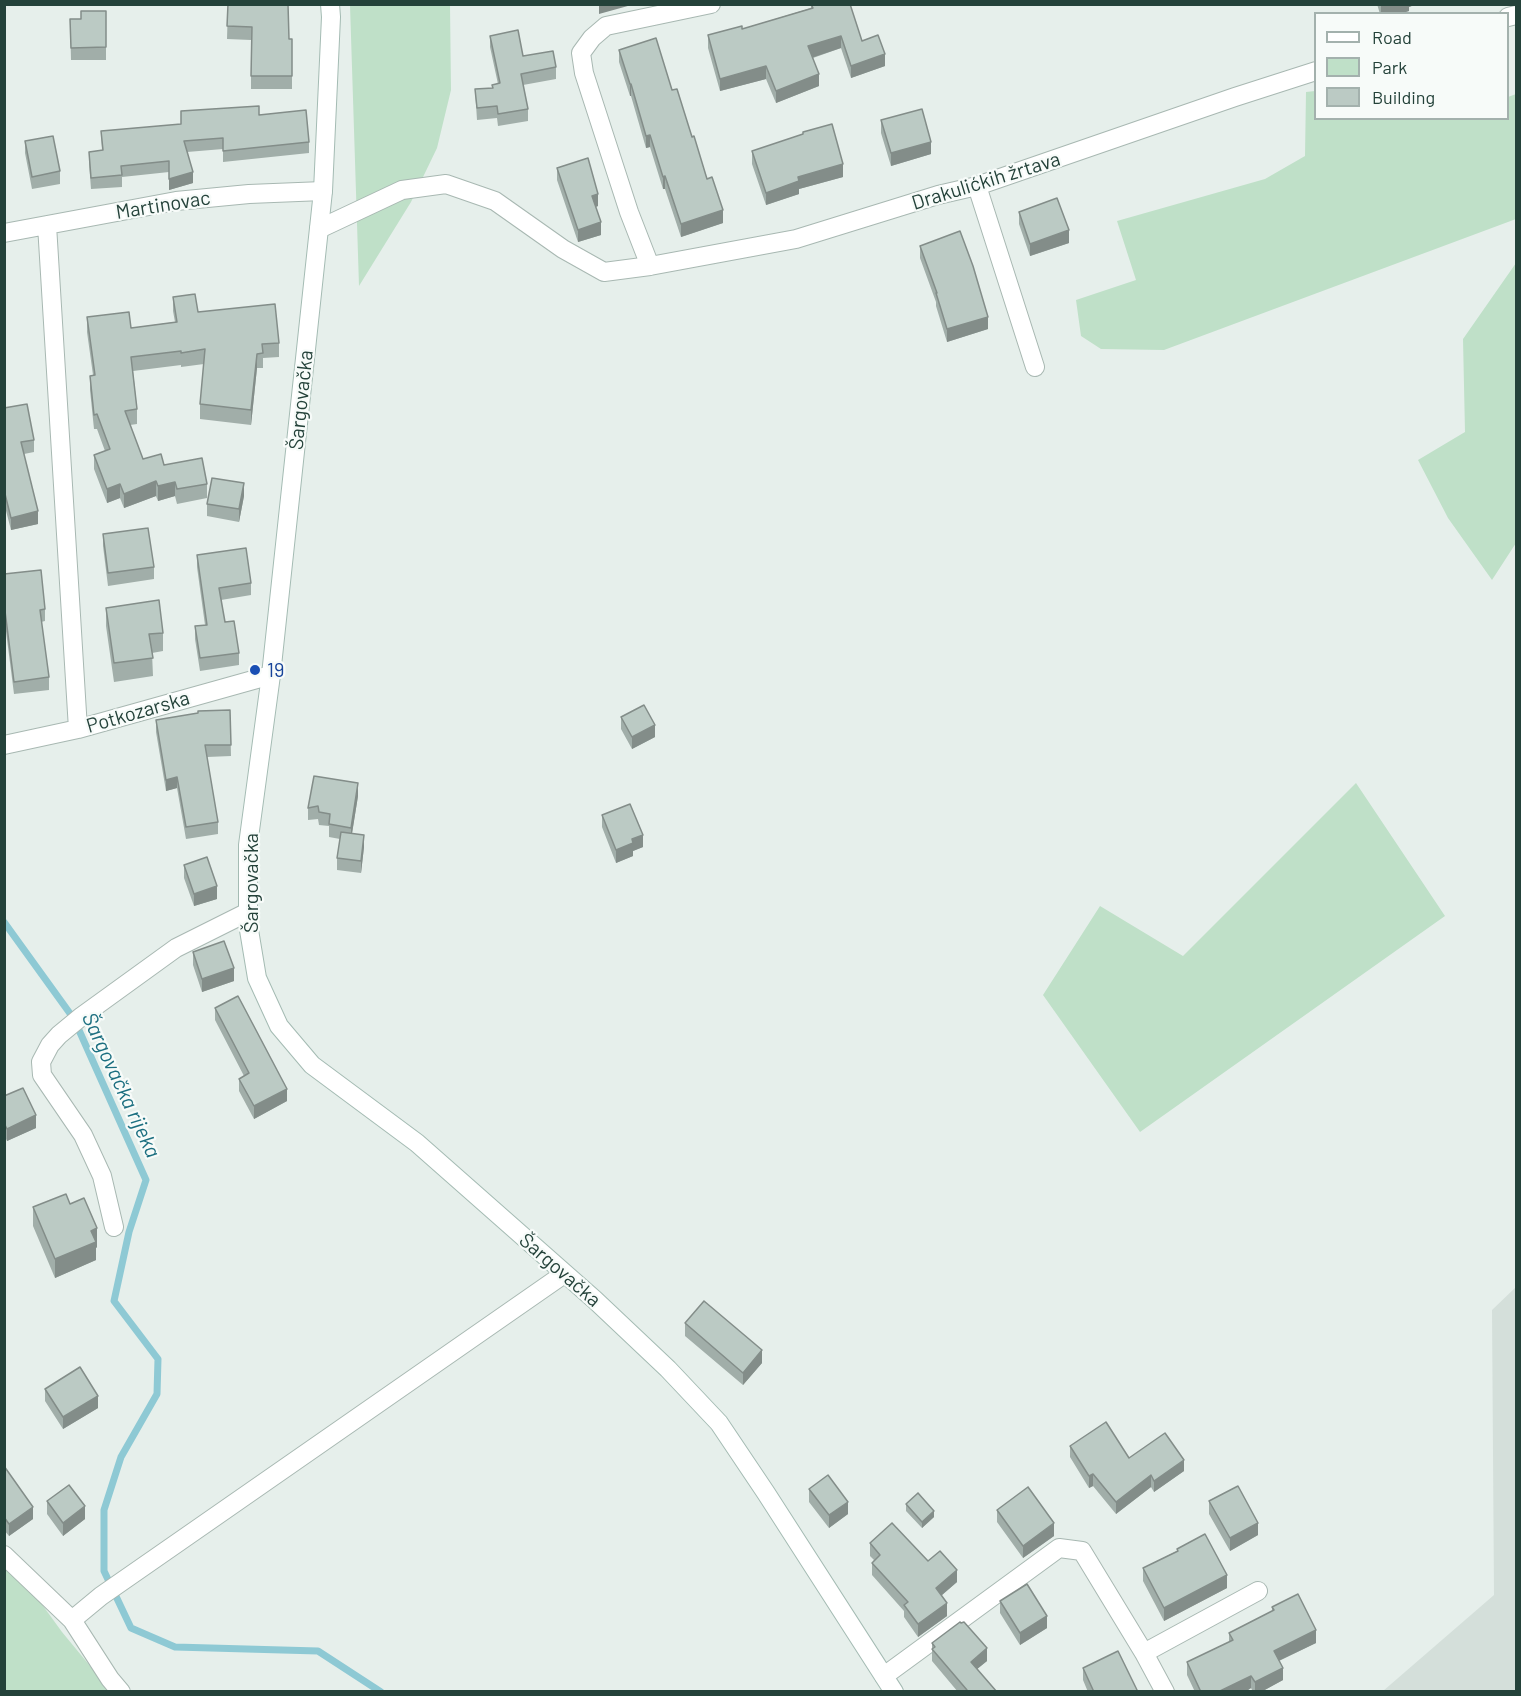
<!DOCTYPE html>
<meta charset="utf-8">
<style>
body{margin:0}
#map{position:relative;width:1521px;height:1696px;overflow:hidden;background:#e6efeb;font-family:Barlow,sans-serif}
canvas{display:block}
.frame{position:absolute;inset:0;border:6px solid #24423a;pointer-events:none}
.legend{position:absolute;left:1314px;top:12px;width:195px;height:108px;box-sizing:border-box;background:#f7fbf9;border:2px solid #a3b1ad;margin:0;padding:8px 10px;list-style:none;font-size:18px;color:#24423a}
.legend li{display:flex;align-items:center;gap:12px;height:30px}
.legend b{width:30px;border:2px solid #a3b1ad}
</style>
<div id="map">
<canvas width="1521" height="1696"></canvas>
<div class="frame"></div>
<ul class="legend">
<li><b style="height:8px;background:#fff"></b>Road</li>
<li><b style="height:16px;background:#bfe0c8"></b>Park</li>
<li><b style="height:16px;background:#bbcac4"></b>Building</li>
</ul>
</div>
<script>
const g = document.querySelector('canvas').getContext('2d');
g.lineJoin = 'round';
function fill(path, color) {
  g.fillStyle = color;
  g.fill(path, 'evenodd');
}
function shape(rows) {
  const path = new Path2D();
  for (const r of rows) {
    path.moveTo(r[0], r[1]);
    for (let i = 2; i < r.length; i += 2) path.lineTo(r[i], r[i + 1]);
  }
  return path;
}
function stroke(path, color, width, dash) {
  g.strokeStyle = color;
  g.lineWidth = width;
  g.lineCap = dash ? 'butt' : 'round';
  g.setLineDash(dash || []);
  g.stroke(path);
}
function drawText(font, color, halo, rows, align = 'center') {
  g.font = font + ' Barlow,sans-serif';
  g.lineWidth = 4.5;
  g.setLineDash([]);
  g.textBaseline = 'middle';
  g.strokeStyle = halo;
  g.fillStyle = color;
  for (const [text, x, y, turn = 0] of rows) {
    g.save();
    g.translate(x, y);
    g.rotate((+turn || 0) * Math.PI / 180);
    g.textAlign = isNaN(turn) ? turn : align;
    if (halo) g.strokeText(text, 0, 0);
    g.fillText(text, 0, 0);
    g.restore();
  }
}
const built = shape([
 [1516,1287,1516,1691,1383,1691,1494,1595,1492,1310]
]);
const green = shape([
 [350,5,450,5,451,90,437,148,411,202,359,286],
 [1315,91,1316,118,1508,118,1508,97,1516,94,1516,219,1164,350,1101,349,1081,336,1076,300,1136,280,1117,221,1265,179,1305,156,1306,92],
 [1516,263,1516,543,1492,580,1448,518,1418,460,1465,432,1463,339],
 [1356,783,1445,916,1140,1132,1043,995,1100,906,1183,956],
 [4,1555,9,1559,62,1632,100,1678,107,1691,5,1691]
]);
const stream = shape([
 [4,922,74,1019,146,1180,129,1232,114,1301,158,1359,157,1394,121,1457,104,1510,104,1571,131,1628,175,1647,318,1651,381,1692]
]);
const street = shape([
 [1508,17,1516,15],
 [977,186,1035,367],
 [47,225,78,729],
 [319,229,402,190,446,184,495,201,563,249,604,272,650,266,796,239,938,195,977,186,1235,97,1316,71],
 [4,233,176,201,249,194,323,191],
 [650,266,629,212,584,73,581,53,592,38,606,26,711,4],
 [4,745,78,729,271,675],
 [114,1227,102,1176,83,1135,42,1075,41,1062,50,1045,59,1035,82,1016,176,948,248,912],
 [4,1555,72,1620,110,1679,121,1692],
 [72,1620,101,1596,564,1274],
 [1144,1653,1258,1591],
 [884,1676,1059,1548,1082,1551,1144,1653,1165,1692]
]);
const secondary = shape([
 [330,4,331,17,323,191,271,675,248,845,248,924,257,978,279,1026,312,1065,417,1143,595,1300,668,1369,719,1423,766,1493,894,1692]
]);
const wall = shape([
 [228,4,289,39,292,39,292,89,251,89,251,40,227,39],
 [811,4,862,41,885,66,851,78,841,48,813,58,819,86,776,103,766,79,720,91,708,48,708,35,742,29,811,8],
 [1377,4,1417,4,1409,7,1409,11,1399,14,1380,14],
 [106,11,106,60,71,60,70,19,81,19],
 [490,36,523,56,556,67,556,79,523,85,528,109,528,121,498,126,497,118,477,120,475,89,492,88,492,85,498,84,490,47],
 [619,50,672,90,692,137,723,223,681,237,665,189,663,189,650,147,646,148,631,96,630,96,619,62],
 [181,111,259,115,309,142,309,153,223,162,223,149,187,152,193,183,169,190,169,172,122,177,122,187,91,189,89,163,89,152,102,151,101,131,181,124],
 [881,120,931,154,891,166,881,133],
 [25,141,60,171,60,184,32,189,25,153],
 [752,151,843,177,799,189,799,194,766,205,752,164],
 [557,168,598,206,596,207,601,235,578,242,557,180],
 [1019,212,1069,243,1030,256,1019,224],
 [920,246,988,329,947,342,936,306,936,302,920,258],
 [173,297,198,312,279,343,279,357,263,358,263,368,257,368,251,425,200,419,200,404,204,364,181,367,181,365,133,371,137,409,137,424,130,425,143,459,164,465,207,484,207,498,177,504,175,496,158,501,156,496,124,508,120,498,107,503,94,469,94,455,105,451,97,429,94,429,90,390,90,376,93,375,87,332,87,317,131,328,175,322,173,311],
 [4,408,34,440,34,452,24,454,38,524,11,530,4,503],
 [244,496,239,522,207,516,207,504],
 [103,534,154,567,154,579,108,586,103,546],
 [197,555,251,583,251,595,221,600,225,622,239,653,239,665,200,671,195,639,195,626,205,625,197,567],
 [4,574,45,609,45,621,41,622,49,677,49,690,14,694,4,616],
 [106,608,163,633,163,651,152,653,153,676,114,682,106,626],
 [230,710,231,756,207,757,218,822,218,834,186,839,177,788,166,791,156,732,156,720],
 [621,717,655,737,632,749,621,729],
 [358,796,352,833,364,847,361,873,337,870,337,858,340,839,329,837,329,826,319,825,318,819,308,820,308,808],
 [602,815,643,847,633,851,633,856,616,863,602,827],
 [184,865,217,899,194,906,184,878],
 [193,952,234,981,202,992,193,965],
 [215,1008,287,1101,254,1119,239,1091,239,1079,244,1076,215,1020],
 [4,1096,36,1128,7,1141,4,1135],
 [70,1204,97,1247,96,1248,96,1260,55,1278,33,1226,33,1207],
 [685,1323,762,1363,743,1385,685,1336],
 [45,1389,98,1408,63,1429,45,1401],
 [1070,1446,1184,1471,1154,1492,1151,1487,1116,1514,1093,1486,1089,1488,1070,1457],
 [4,1466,33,1519,9,1536,4,1530],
 [809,1489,848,1514,829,1528,809,1502],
 [47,1501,85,1519,63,1536,47,1514],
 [1209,1501,1258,1535,1230,1551,1209,1514],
 [906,1504,934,1517,922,1528,906,1511],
 [997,1510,1054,1536,1023,1558,997,1522],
 [870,1543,928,1561,957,1582,941,1596,947,1616,918,1637,904,1617,904,1611,872,1575,872,1563,874,1560,870,1556],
 [1177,1549,1227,1588,1164,1621,1143,1581,1143,1568,1177,1551],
 [1000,1601,1047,1628,1020,1645,1000,1613],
 [1272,1607,1316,1643,1279,1661,1283,1680,1261,1692,1253,1692,1251,1688,1245,1692,1195,1692,1187,1675,1187,1662,1229,1642,1229,1633,1272,1611],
 [932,1643,987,1661,977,1669,997,1692,958,1692,932,1661],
 [1083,1668,1138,1692,1088,1692,1083,1680]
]);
const shadedWall = shape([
 [599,4,635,4,599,14],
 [1385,4,1417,4,1409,7,1409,11,1399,14,1381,14,1381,6],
 [841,36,841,48,808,59,808,46],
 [885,54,885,66,851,78,851,66],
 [766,66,766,79,720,91,720,79],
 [819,74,819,86,776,103,776,91],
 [630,84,631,84,631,96,630,96],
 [650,135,650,147,646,148,646,136],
 [931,142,931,154,891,166,891,153],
 [843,164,843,177,799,189,799,194,766,205,766,193,798,177],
 [193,172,193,183,169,190,169,179],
 [665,176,665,189,663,189,663,177],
 [598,194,598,206,592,208,592,196],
 [723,210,723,223,681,237,681,224],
 [601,222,601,235,578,242,578,230],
 [1069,230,1069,243,1030,256,1030,244],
 [988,317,988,329,947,342,947,329],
 [257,354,257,368,251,425,251,410],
 [156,481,156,496,124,508,124,494],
 [175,482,175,496,158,501,158,486],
 [244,483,244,496,239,522,239,509],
 [120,484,120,498,107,503,107,489],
 [38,511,38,524,11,530,11,518],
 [655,725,655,737,632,749,632,737],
 [177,777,177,788,166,791,166,780],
 [358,783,358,796,351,840,351,828],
 [364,835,364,847,361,873,361,861],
 [643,835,643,847,633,851,633,856,616,863,616,850,632,839],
 [217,886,217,899,194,906,194,894],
 [234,968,234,981,202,992,202,979],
 [287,1089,287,1101,254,1119,254,1106],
 [36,1115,36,1128,7,1141,7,1129],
 [97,1228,97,1247,96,1248,96,1260,55,1278,55,1259,91,1231],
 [762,1350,762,1363,743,1385,743,1373],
 [98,1396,98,1408,63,1429,63,1417],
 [1184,1460,1184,1471,1154,1492,1154,1481],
 [1093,1474,1093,1486,1089,1488,1089,1476],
 [1151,1475,1151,1487,1116,1514,1116,1502],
 [848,1502,848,1514,829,1528,829,1515],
 [85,1506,85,1519,63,1536,63,1523],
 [33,1507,33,1519,9,1536,9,1524],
 [934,1511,934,1517,922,1528,922,1522],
 [1054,1523,1054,1536,1023,1558,1023,1546],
 [1258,1523,1258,1535,1230,1551,1230,1538],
 [957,1570,957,1582,936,1600,936,1588],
 [1227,1575,1227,1588,1164,1621,1164,1608],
 [947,1603,947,1616,918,1637,918,1624],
 [1047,1616,1047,1628,1020,1645,1020,1633],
 [1316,1630,1316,1643,1274,1663,1274,1651],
 [987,1648,987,1661,971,1674,971,1662],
 [1283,1668,1283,1680,1261,1692,1255,1692,1255,1682],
 [1251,1676,1251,1688,1245,1692,1218,1692]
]);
const building = shape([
 [228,4,288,4,289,39,292,39,292,76,251,76,252,27,227,26,228,4],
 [811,4,850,4,862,41,878,35,885,54,851,66,841,36,808,46,819,74,776,91,766,66,720,79,708,35,742,26,742,29,813,8,811,4],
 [81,11,106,11,106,47,71,48,70,19,81,19,81,11],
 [518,30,523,56,553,51,556,67,521,74,528,109,498,114,497,106,477,108,475,89,493,88,492,85,500,83,490,36,518,30],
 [656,38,672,90,677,89,692,137,694,136,707,179,712,177,723,210,681,224,665,176,663,177,650,135,646,136,631,84,630,84,619,50,656,38],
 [259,106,259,115,306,110,309,142,223,151,223,138,184,141,193,172,169,179,169,161,121,166,122,175,91,178,89,152,103,150,101,131,181,124,181,111,259,106],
 [922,109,931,142,891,153,881,120,922,109],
 [832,124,843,164,798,177,799,181,766,193,752,151,803,134,803,132,832,124],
 [53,136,60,171,32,177,25,141,53,136],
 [588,158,598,194,592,196,601,222,578,230,557,168,588,158],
 [1057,198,1069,230,1030,244,1019,212,1057,198],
 [960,231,973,266,988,317,947,329,936,293,937,293,920,246,960,231],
 [195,294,198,312,275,304,279,343,262,344,263,353,257,354,251,410,200,404,205,349,181,353,181,351,131,357,137,409,125,411,143,459,161,454,164,465,202,458,207,484,177,489,175,482,158,486,156,481,124,494,120,484,107,489,94,455,110,449,97,414,94,415,90,376,95,375,87,317,129,312,131,328,177,322,173,297,195,294],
 [27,404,34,440,21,442,38,511,11,518,4,490,4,408,27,404],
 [212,478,244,483,239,509,207,504,212,478],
 [148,528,154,567,108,573,103,534,148,528],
 [246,548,251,583,219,588,225,622,234,621,239,653,200,658,195,626,207,625,197,555,246,548],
 [41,570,45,609,40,610,49,677,14,682,4,603,4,574,41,570],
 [159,600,163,633,149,634,153,658,114,663,106,608,159,600],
 [644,705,655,725,632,737,621,717,644,705],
 [230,710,231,745,205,745,218,822,186,827,177,777,166,780,156,720,198,713,198,711,230,710],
 [314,776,358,783,351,828,329,824,330,814,319,812,318,806,308,808,314,776],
 [630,804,643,835,632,839,633,843,616,850,602,815,630,804],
 [341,832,364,835,361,861,337,858,341,832],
 [207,857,217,886,194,894,184,865,207,857],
 [224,941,234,968,202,979,193,952,224,941],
 [238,996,287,1089,254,1106,239,1079,249,1073,215,1008,238,996],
 [23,1088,36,1115,7,1129,4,1123,4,1096,23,1088],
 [66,1194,70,1204,84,1198,97,1228,91,1231,96,1242,55,1259,33,1207,66,1194],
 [704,1301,762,1350,743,1373,685,1323,704,1301],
 [80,1367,98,1396,63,1417,45,1389,80,1367],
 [1106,1422,1129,1458,1165,1433,1184,1460,1154,1481,1151,1475,1116,1502,1093,1474,1089,1476,1070,1446,1106,1422],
 [4,1466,33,1507,9,1524,4,1517,4,1466],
 [828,1475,848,1502,829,1515,809,1489,828,1475],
 [69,1485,85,1506,63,1523,47,1501,69,1485],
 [1238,1486,1258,1523,1230,1538,1209,1501,1238,1486],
 [1028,1487,1054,1523,1023,1546,997,1510,1028,1487],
 [918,1493,934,1511,922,1522,906,1504,918,1493],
 [892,1523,928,1561,940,1551,957,1570,936,1588,947,1603,918,1624,904,1605,908,1602,872,1563,880,1555,870,1543,892,1523],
 [1205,1534,1227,1575,1164,1608,1143,1568,1178,1551,1177,1549,1205,1534],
 [1027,1584,1047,1616,1020,1633,1000,1601,1027,1584],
 [1298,1594,1316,1630,1274,1651,1283,1668,1255,1682,1251,1676,1218,1692,1201,1692,1187,1662,1233,1640,1229,1633,1274,1610,1272,1607,1298,1594],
 [960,1622,961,1623,964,1622,987,1648,971,1662,997,1692,965,1692,967,1690,932,1649,935,1647,932,1643,960,1622],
 [1118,1651,1138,1692,1094,1692,1083,1668,1118,1651]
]);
const markers = [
 [255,670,6,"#1a4fb4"]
];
const streetNames = [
 ["Drakulićkih žrtava",986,181,-17],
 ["Martinovac",163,205,-9],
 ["Šargovačka",301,400,-84],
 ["Potkozarska",138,712,-16],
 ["Šargovačka",251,883,-90],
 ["Šargovačka",560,1270,41]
];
const transitNames = [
 ["19",267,670]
];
const waterNames = [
 ["Šargovačka rijeka",121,1085,65]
];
fill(built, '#d4dfda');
fill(green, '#bfe0c8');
stroke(stream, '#8ec9d4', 7);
stroke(street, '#a8b8b2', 20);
stroke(secondary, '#a4bbb3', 20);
stroke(street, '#fff', 18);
stroke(secondary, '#fff', 18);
fill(wall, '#a1aea9');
fill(shadedWall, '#838d89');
fill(building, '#bbcac4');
stroke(building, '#838d89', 1.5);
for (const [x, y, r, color] of markers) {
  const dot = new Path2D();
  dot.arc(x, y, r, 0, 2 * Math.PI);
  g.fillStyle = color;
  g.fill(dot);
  stroke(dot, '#f7fbf9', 2);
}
drawText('20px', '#24423a', '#f7fbf9', streetNames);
drawText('20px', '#164399', '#f7fbf9', transitNames, 'left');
drawText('italic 21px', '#1c6f80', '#f7fbf9', waterNames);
</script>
